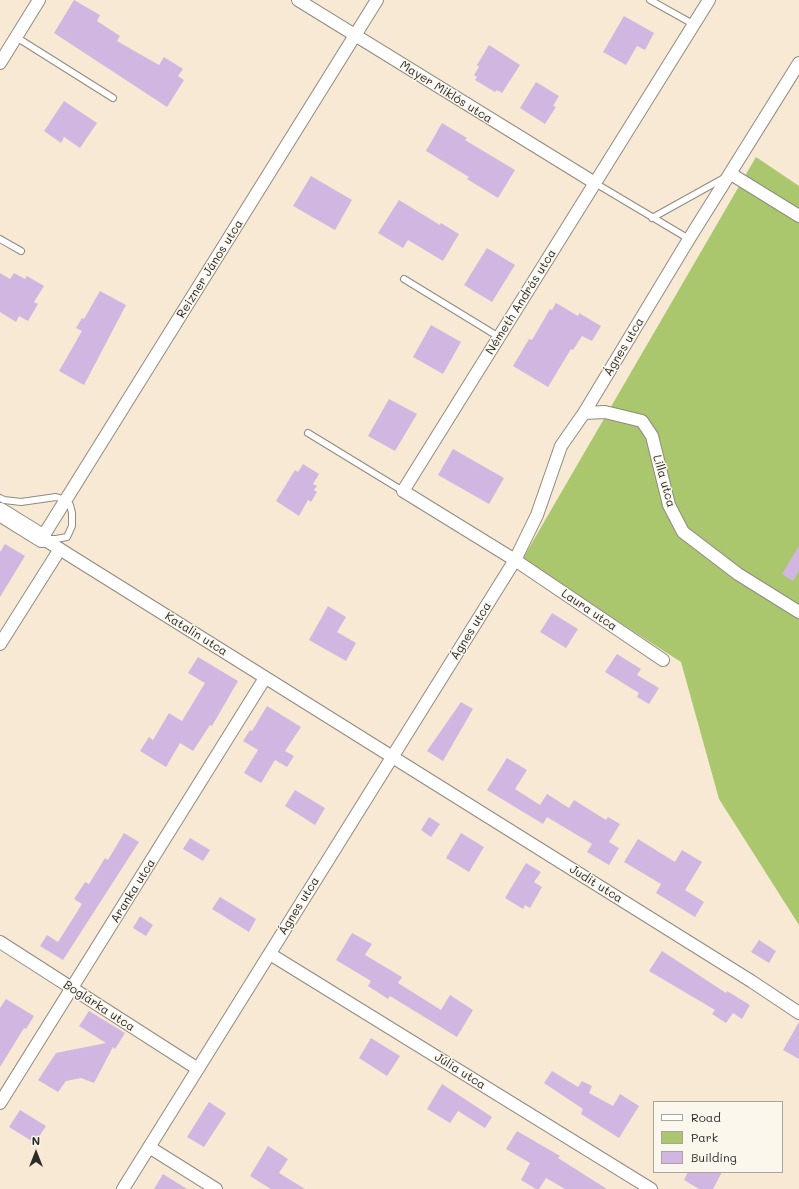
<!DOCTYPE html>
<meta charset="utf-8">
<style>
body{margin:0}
#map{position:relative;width:799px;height:1189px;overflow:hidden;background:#f7e9d4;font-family:Mali,sans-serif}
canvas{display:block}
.legend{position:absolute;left:653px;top:1101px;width:130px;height:72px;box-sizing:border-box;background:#fbf7ec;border:1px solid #a8a59f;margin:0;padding:5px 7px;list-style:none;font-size:12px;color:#2b2b2b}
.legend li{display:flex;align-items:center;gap:8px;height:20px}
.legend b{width:20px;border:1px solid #a8a59f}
.north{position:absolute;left:16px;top:1133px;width:40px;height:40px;-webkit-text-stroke:3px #fbf7ec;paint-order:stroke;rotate:0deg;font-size:11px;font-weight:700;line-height:16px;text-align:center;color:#2b2b2b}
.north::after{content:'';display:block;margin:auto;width:14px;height:18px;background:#2b2b2b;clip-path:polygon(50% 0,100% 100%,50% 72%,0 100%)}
</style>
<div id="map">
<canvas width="799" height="1189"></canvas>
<ul class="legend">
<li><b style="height:5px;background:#fff"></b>Road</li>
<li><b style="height:11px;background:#aac76d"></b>Park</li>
<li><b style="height:11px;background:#d2b6e2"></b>Building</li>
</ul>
<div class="north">N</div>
</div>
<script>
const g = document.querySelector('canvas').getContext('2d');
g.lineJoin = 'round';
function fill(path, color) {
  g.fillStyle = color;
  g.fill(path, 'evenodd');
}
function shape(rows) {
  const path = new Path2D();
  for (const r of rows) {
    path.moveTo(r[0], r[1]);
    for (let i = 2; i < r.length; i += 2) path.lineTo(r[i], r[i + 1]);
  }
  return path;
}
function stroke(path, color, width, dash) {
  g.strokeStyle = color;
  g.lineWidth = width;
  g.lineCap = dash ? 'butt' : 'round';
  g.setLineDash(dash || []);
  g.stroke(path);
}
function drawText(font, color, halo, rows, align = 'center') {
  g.font = font + ' Mali,sans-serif';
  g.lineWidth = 3;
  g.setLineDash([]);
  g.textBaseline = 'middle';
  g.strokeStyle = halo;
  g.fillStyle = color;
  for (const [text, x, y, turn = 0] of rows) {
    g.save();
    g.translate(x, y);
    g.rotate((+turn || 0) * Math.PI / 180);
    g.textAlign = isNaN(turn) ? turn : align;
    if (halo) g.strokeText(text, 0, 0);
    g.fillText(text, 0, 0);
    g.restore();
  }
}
const green = shape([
 [756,157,799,186,799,925,719,799,681,662,522,560]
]);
const building = shape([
 [74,0,100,15,97,21,120,36,117,41,159,65,164,57,183,69,178,76,184,80,167,107,54,33],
 [624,16,654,33,645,50,637,46,626,65,603,52],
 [489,45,520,65,502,93,497,90,495,92,475,80,477,77,474,75,479,67,477,65],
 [536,82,559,96,553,106,556,107,545,124,520,108],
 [64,101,97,123,80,148,64,137,61,143,44,131],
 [442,123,467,138,465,140,515,170,498,198,467,179,469,177,426,151],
 [311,176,352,200,335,230,293,206],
 [399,200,440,225,441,223,459,234,443,261,408,240,403,248,378,233],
 [487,248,515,265,492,302,464,285],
 [0,273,10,279,14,273,25,279,27,276,44,286,34,302,38,304,28,321,19,316,16,322,0,312],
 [100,291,126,305,84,385,59,371,82,331,76,328,82,318,84,319],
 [556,303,578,316,579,313,601,326,592,341,582,336,573,350,571,349,548,387,513,366,529,339,532,340,550,309,552,310],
 [431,325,461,342,443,374,413,357],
 [389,399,417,414,395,451,368,436],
 [453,449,504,478,489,504,438,475],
 [303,464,319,474,313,484,317,486,314,490,317,492,311,502,308,500,299,516,276,501,295,470,298,472],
 [5,544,25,556,0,597,0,552],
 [799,546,799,571,793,581,782,574],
 [328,606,346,617,337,632,356,643,346,661,309,640],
 [552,613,578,629,566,648,540,632],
 [617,654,641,669,637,675,659,688,649,704,637,697,639,693,605,672],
 [198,657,238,681,212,726,210,725,193,751,180,743,166,767,140,751,149,737,153,740,169,713,182,721,205,683,188,673],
 [461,702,473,709,443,761,427,751],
 [267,706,301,727,285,751,294,756,287,767,275,760,261,783,244,773,258,750,243,741,250,730,252,731],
 [507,758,527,770,515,789,540,805,547,794,569,808,574,800,606,820,608,817,620,824,609,842,619,848,609,865,587,852,592,844,547,817,543,824,487,790],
 [295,790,325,808,315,825,285,806],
 [429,817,440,824,431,837,421,830],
 [124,833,139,842,63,960,40,946,47,935,58,942,82,904,74,899,85,882,89,884,105,858,108,860],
 [461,833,484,847,469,872,446,858],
 [190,838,210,850,203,861,183,849],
 [638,839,675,862,682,850,702,862,685,890,704,902,695,917,656,893,661,884,624,862],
 [526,863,541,872,534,882,542,887,530,908,525,905,523,909,505,898],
 [220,897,256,919,249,932,212,909],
 [140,916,153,925,146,936,133,928],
 [352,933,372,944,365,955,402,977,398,983,441,1010,450,995,473,1010,457,1037,390,996,388,999,368,986,371,981,336,960],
 [759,940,776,951,769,963,751,952],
 [662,951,726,993,727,991,750,1005,742,1019,733,1013,726,1023,712,1014,715,1010,649,971],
 [6,999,34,1016,26,1029,24,1028,0,1067,0,1008],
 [89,1011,125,1033,115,1049,113,1047,94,1083,81,1078,66,1081,58,1092,38,1080,56,1053,106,1043,79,1026],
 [799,1022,799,1059,783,1050],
 [371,1038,400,1056,387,1076,359,1058],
 [552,1071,578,1087,582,1081,592,1086,589,1093,613,1106,620,1094,639,1106,619,1138,581,1114,583,1109,544,1083],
 [442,1084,492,1117,485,1128,458,1111,450,1123,427,1109],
 [209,1102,226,1113,204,1147,187,1137],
 [20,1110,46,1126,35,1143,9,1127],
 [517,1131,560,1156,558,1158,607,1189,565,1189,546,1178,539,1189,536,1189,521,1180,530,1163,506,1149],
 [268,1146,288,1159,279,1173,305,1189,271,1189,250,1176],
 [688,1172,722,1172,713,1189,699,1189,684,1180],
 [163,1174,187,1189,154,1189]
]);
const lane = shape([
 [650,0,693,24],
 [16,37,113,98],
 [595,183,689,239],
 [652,218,724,178],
 [0,239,21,251],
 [404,279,499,337],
 [308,433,403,491],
 [0,498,4,500,21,502,56,497,66,500,70,505,72,513,72,526,67,537,56,539,48,539]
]);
const street = shape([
 [298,0,595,183],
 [377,0,42,538,751,981,799,1013],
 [0,63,39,0],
 [731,174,799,216],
 [584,413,605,412,642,421,652,436,669,505,683,532,738,574,799,612],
 [0,644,60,549],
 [663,660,515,560,403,491,709,0],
 [0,942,198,1069],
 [270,954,651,1189],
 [0,1103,265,678],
 [149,1147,216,1189],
 [123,1189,515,560,537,515,561,446,584,413,689,239,799,63]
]);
const secondary = shape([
 [0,512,42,538]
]);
const streetNames = [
 ["Mayer Miklós utca",446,92,32],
 ["Reizner János utca",210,269,-58],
 ["Németh András utca",521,302,-58],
 ["Ágnes utca",624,347,-59],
 ["Lilla utca",664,481,74],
 ["Laura utca",589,610,34],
 ["Ágnes utca",471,631,-58],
 ["Katalin utca",196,634,32],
 ["Judit utca",596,884,32],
 ["Aranka utca",133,891,-58],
 ["Ágnes utca",299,906,-58],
 ["Boglárka utca",99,1006,33],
 ["Júlia utca",460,1071,32]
];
fill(green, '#aac76d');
fill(building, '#d2b6e2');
stroke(lane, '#918a80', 8);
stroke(street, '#918a80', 14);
stroke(secondary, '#918a80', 20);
stroke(lane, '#fff', 6);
stroke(street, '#fff', 12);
stroke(secondary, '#fff', 18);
drawText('12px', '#2b2b2b', '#fbf7ec', streetNames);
</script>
